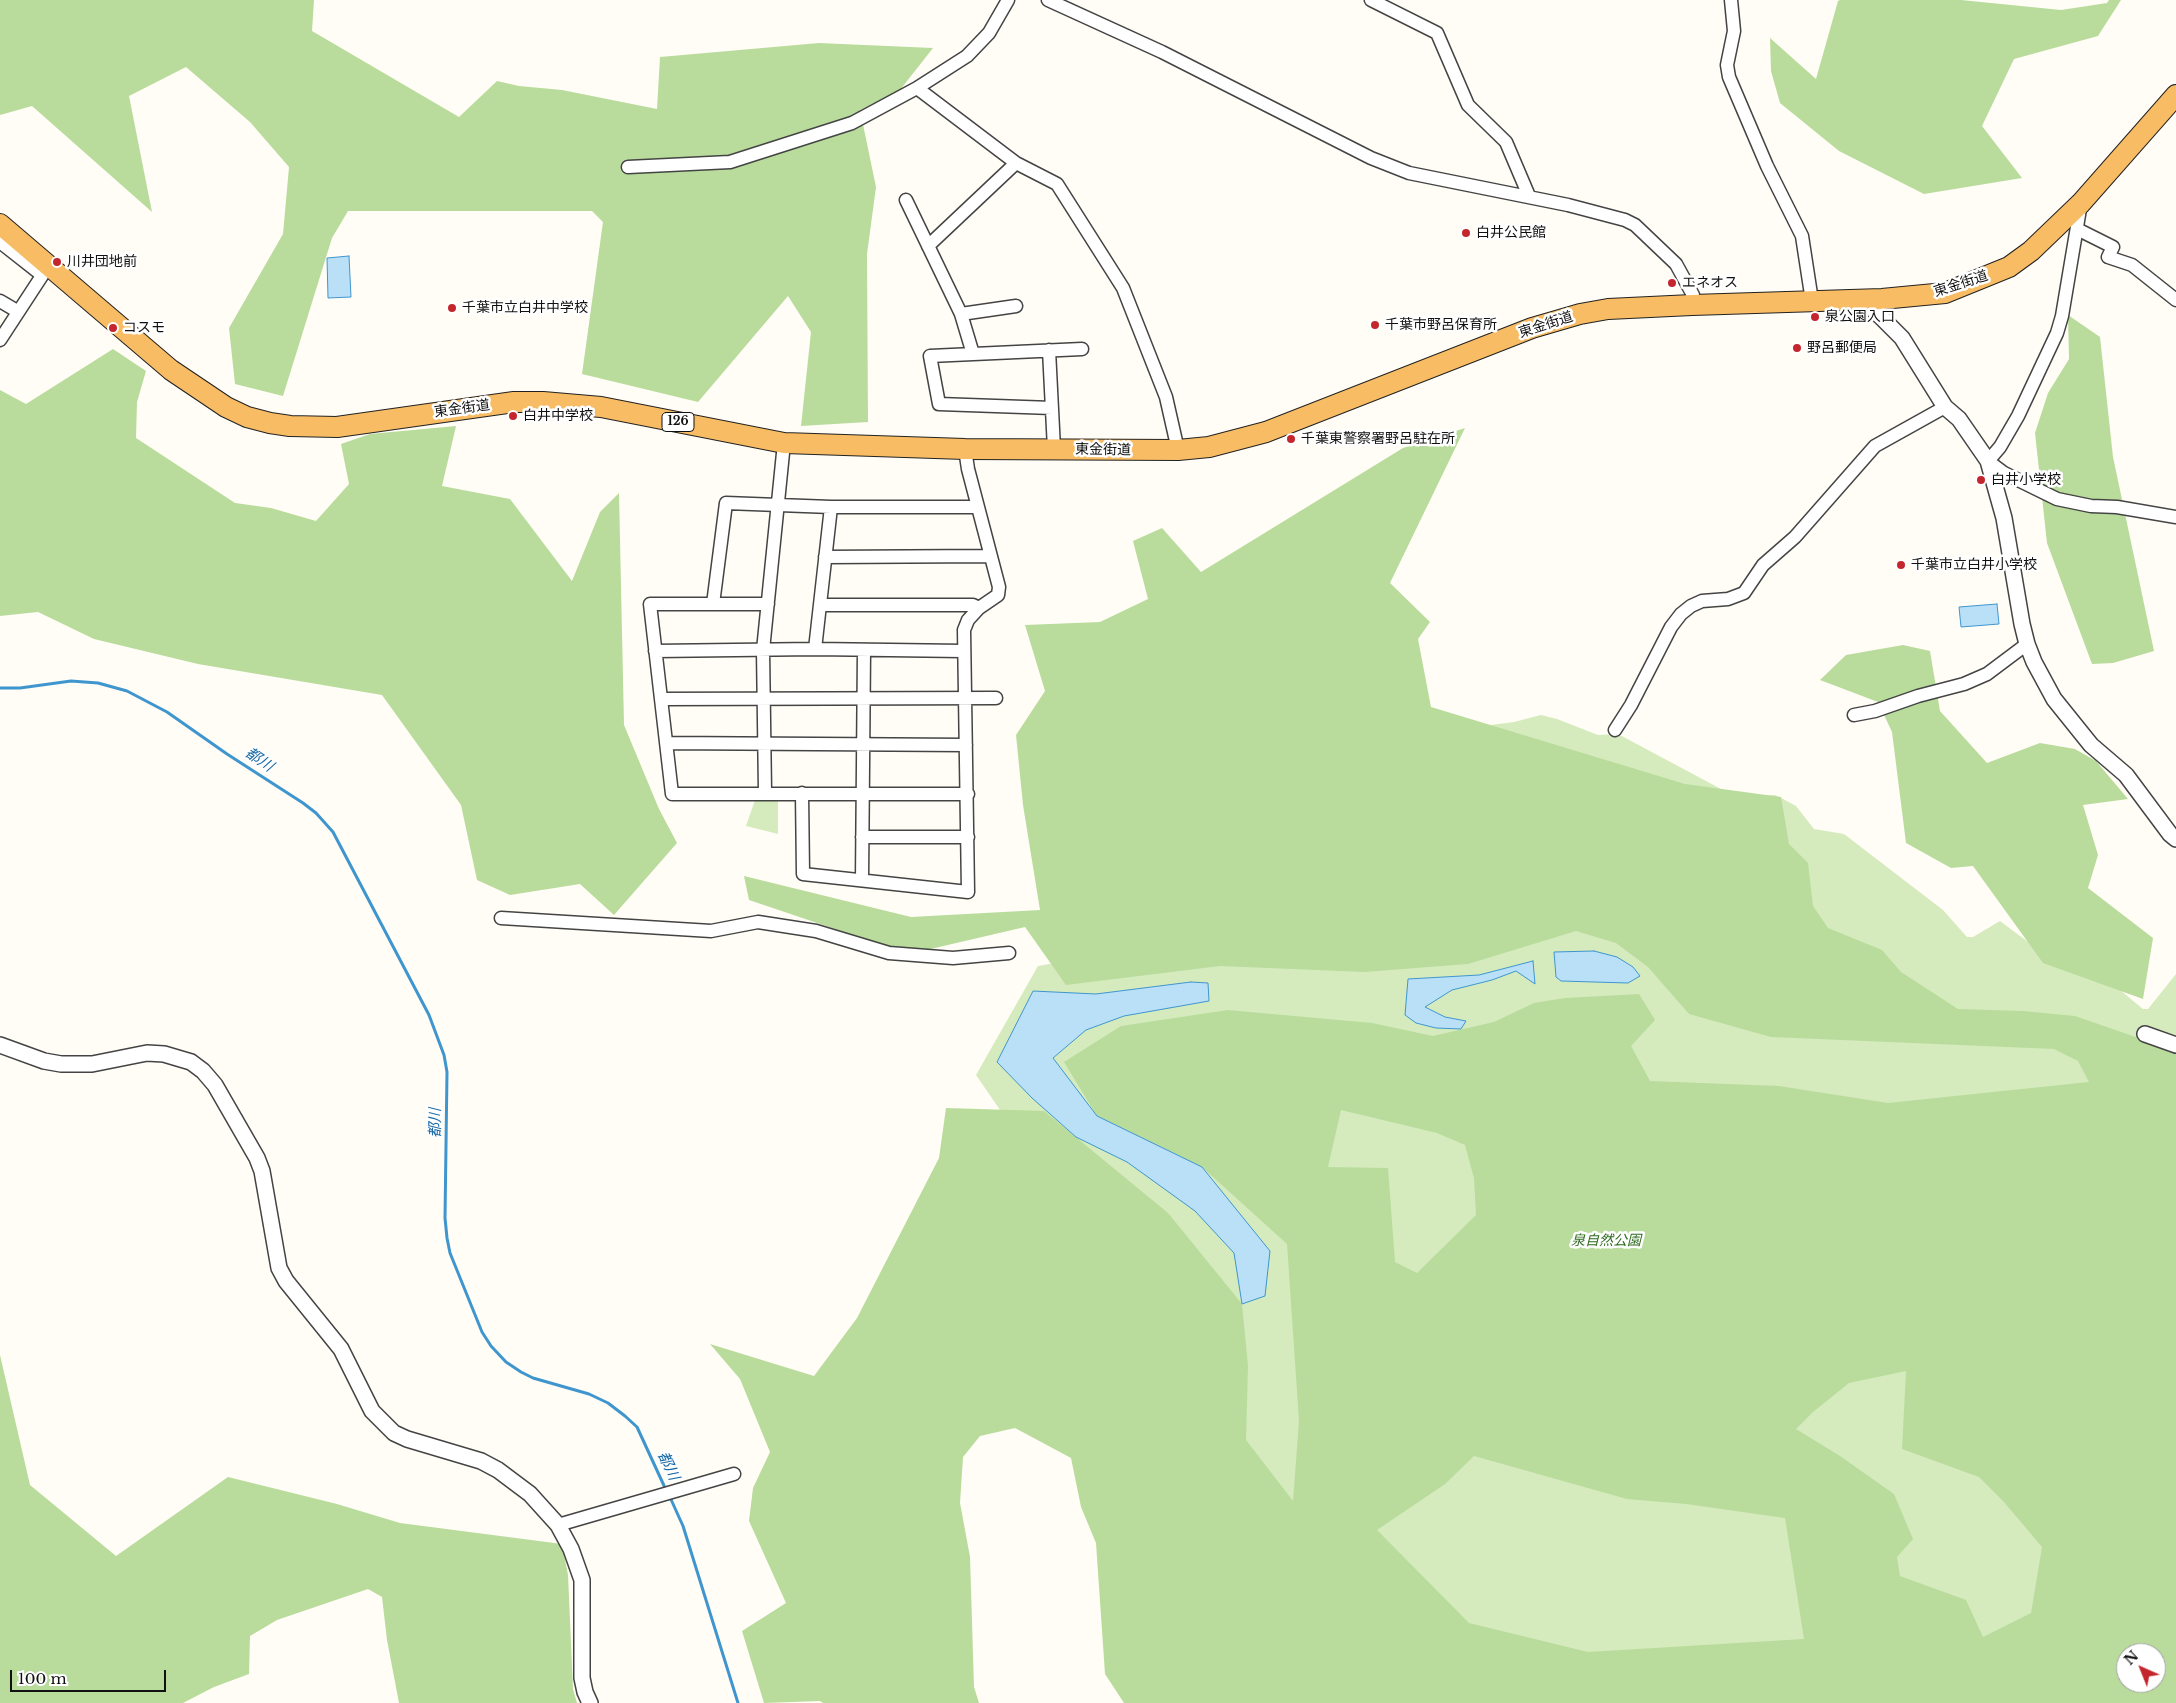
<!DOCTYPE html>
<meta charset="utf-8">
<style>
body{margin:0}
#map{position:relative;width:2176px;height:1703px;overflow:hidden;background:#fffdf5;font-family:"Libre Baskerville",serif}
canvas{display:block}
.north{position:absolute;left:2116px;top:1643px;width:50px;height:50px;box-sizing:border-box;background:#fff;border:1px solid #a0a0a0;border-radius:50%;rotate:316deg;font-size:14px;font-weight:700;line-height:20px;text-align:center;color:#111}
.north::after{content:'';display:block;margin:auto;width:18px;height:22px;background:#c4262e;clip-path:polygon(50% 0,100% 100%,50% 72%,0 100%)}
.scale{position:absolute;left:10px;top:1670px;width:156px;height:22px;box-sizing:border-box;border:2px solid #111;border-top:0;padding-left:6px;font-size:15px;line-height:18px;white-space:nowrap;color:#111;-webkit-text-stroke:4px #fff;paint-order:stroke}
</style>
<div id="map">
<canvas width="2176" height="1703"></canvas>
<div class="north">N</div>
<div class="scale">100 m</div>
</div>
<script>
const g = document.querySelector('canvas').getContext('2d');
g.lineJoin = 'round';
function fill(path, color) {
  g.fillStyle = color;
  g.fill(path, 'evenodd');
}
function shape(rows) {
  const path = new Path2D();
  for (const r of rows) {
    path.moveTo(r[0], r[1]);
    for (let i = 2; i < r.length; i += 2) path.lineTo(r[i], r[i + 1]);
  }
  return path;
}
function stroke(path, color, width, dash) {
  g.strokeStyle = color;
  g.lineWidth = width;
  g.lineCap = dash ? 'butt' : 'round';
  g.setLineDash(dash || []);
  g.stroke(path);
}
function drawText(font, color, halo, rows, align = 'center') {
  g.font = font + ' "Libre Baskerville","Noto Sans JP",serif';
  g.lineWidth = 5;
  g.setLineDash([]);
  g.textBaseline = 'middle';
  g.strokeStyle = halo;
  g.fillStyle = color;
  for (const [text, x, y, turn = 0] of rows) {
    g.save();
    g.translate(x, y);
    g.rotate((+turn || 0) * Math.PI / 180);
    g.textAlign = isNaN(turn) ? turn : align;
    if (halo) g.strokeText(text, 0, 0);
    g.fillText(text, 0, 0);
    g.restore();
  }
}
const green = shape([
 [1541,715,1557,719,1598,735,1618,734,1721,789,1748,796,1775,795,1783,799,1796,806,1814,829,1844,834,1943,910,1967,937,1973,937,2000,921,2051,959,2120,990,2143,1009,2148,1009,2176,974,2176,1703,1185,1703,1040,1168,976,1075,1038,966,1061,962,1456,722,1491,725,1514,722],
 [2126,1653,2156,1653,2156,1683,2126,1683],
 [778,796,778,834,746,826,756,797]
]);
const forest = shape([
 [0,0,314,0,312,31,459,117,497,81,519,86,562,90,657,109,660,57,819,43,933,48,900,90,860,110,876,187,867,254,868,422,801,426,811,332,788,296,698,402,582,374,603,222,592,211,348,211,332,238,283,396,235,384,229,328,283,234,289,167,250,122,186,67,129,96,152,212,32,106,0,115],
 [1840,0,1961,0,2061,10,2107,3,2109,0,2121,0,2098,36,2014,59,1982,126,2022,178,1924,194,1839,151,1780,103,1771,71,1770,38,1816,79,1838,1],
 [2068,315,2100,337,2113,457,2154,651,2113,663,2092,664,2047,543,2035,433,2048,393,2069,359],
 [113,349,146,371,137,402,136,438,235,503,271,508,316,521,349,484,341,444,370,434,456,426,442,486,510,499,572,581,600,512,637,475,619,493,624,725,659,809,677,843,614,915,580,884,510,895,477,880,461,805,382,695,198,664,94,639,38,612,0,616,0,390,26,404],
 [1465,428,1390,583,1430,622,1418,639,1431,707,1685,784,1781,797,1789,844,1808,863,1813,906,1828,928,1882,950,1901,972,1958,1009,2023,1011,2075,1016,2176,1051,2176,1703,1124,1703,1105,1674,1096,1543,1081,1507,1071,1458,1015,1428,980,1436,963,1457,960,1503,970,1557,974,1687,979,1703,823,1703,820,1701,764,1703,742,1631,786,1603,749,1521,753,1488,770,1452,740,1379,710,1344,814,1376,857,1318,939,1158,946,1108,1044,1111,1168,1213,1242,1304,1248,1366,1246,1440,1293,1501,1299,1421,1287,1244,1202,1167,1097,1116,1064,1062,1121,1026,1228,1010,1372,1023,1433,1036,1494,1022,1534,1003,1565,998,1639,994,1655,1020,1631,1046,1650,1081,1779,1086,1888,1103,2089,1082,2078,1061,2054,1049,1771,1037,1689,1014,1648,967,1616,943,1576,931,1468,964,1364,972,1220,966,1066,985,1025,927,909,954,749,900,744,876,911,917,1040,910,1023,805,1016,735,1045,691,1025,625,1100,622,1148,599,1133,541,1162,528,1201,572,1403,448],
 [1341,1110,1437,1133,1465,1145,1474,1178,1476,1215,1417,1273,1395,1262,1388,1168,1328,1167],
 [1906,1371,1902,1449,1979,1477,2004,1502,2042,1547,2031,1613,1983,1637,1966,1600,1900,1576,1897,1557,1913,1539,1894,1494,1840,1456,1796,1429,1813,1412,1849,1383],
 [1474,1456,1627,1499,1686,1504,1785,1518,1804,1639,1588,1652,1469,1623,1377,1530,1445,1484],
 [2126,1653,2156,1653,2156,1683,2126,1683],
 [1903,645,1930,651,1940,711,1987,763,2040,743,2075,749,2096,761,2128,799,2083,805,2098,855,2088,888,2153,938,2143,999,2043,963,1973,866,1951,868,1906,843,1892,732,1878,702,1820,680,1846,655],
 [0,1355,30,1485,116,1556,228,1477,337,1504,400,1523,562,1544,568,1575,573,1689,577,1703,399,1703,387,1640,382,1597,368,1589,277,1620,250,1636,249,1674,214,1687,183,1703,0,1703]
]);
const water = shape([
 [349,256,351,297,328,298,327,258,349,256],
 [1997,604,1999,624,1961,627,1959,607,1997,604],
 [1594,951,1617,957,1633,967,1640,976,1628,983,1561,981,1556,977,1554,952,1594,951],
 [1533,961,1535,984,1516,971,1492,980,1452,990,1425,1007,1445,1017,1466,1021,1461,1029,1436,1028,1416,1023,1405,1015,1408,979,1479,975,1533,961],
 [1191,982,1208,983,1209,1001,1124,1016,1086,1030,1053,1058,1097,1116,1202,1167,1270,1251,1265,1296,1242,1304,1234,1253,1195,1211,1127,1162,1076,1137,1032,1098,997,1062,1033,991,1096,994,1191,982]
]);
const stream = shape([
 [0,688,20,688,71,681,98,683,127,691,167,712,227,754,303,803,316,813,333,832,429,1015,444,1055,447,1072,445,1218,447,1238,450,1253,482,1332,491,1346,506,1362,521,1372,533,1378,589,1394,608,1403,625,1416,637,1427,666,1490],
 [669,1495,683,1526,738,1703]
]);
const minor = shape([
 [1048,0,1162,52,1371,158,1409,173,1568,205,1625,220,1635,225,1676,264,1693,295,1692,305],
 [1371,0,1437,33,1468,105,1506,142,1529,196],
 [1731,0,1734,31,1727,65,1729,77,1767,166,1802,236,1812,301],
 [917,88,1016,163,1057,184,1123,288,1166,397,1178,450],
 [628,167,730,162,852,123,917,88,967,56,989,33,1008,0],
 [906,200,961,314,973,354],
 [2081,203,2062,316,2057,333,2018,416,2000,447,1988,461,2004,473,2057,499,2091,506,2117,507,2176,517],
 [2077,229,2113,247,2108,257,2132,265,2176,300],
 [0,242,42,275],
 [928,246,1016,163],
 [0,301,17,311],
 [961,314,1016,306],
 [0,340,49,265],
 [1049,350,1054,449],
 [1052,408,939,404,930,356,1082,349],
 [825,557,990,556],
 [713,604,726,503,831,507,977,507],
 [768,604,650,604,672,794,968,794],
 [820,605,973,605,979,608],
 [815,649,831,507],
 [655,651,815,649,963,651],
 [661,699,996,698],
 [1854,715,1875,711,1918,696,1964,684,1987,674,2027,644],
 [1615,730,1631,705,1671,627,1681,614,1691,606,1702,601,1728,599,1744,593,1763,565,1795,537,1875,446,1945,407],
 [666,743,966,745],
 [765,792,763,650,784,443],
 [802,793,803,874,968,892,964,630,968,620,979,608,998,595,999,587,968,469,965,449],
 [862,837,968,837],
 [862,880,864,650],
 [501,918,711,931,758,922,816,931,889,953,953,958,1009,953],
 [558,1525,734,1474]
]);
const tertiary = shape([
 [1862,300,1880,316,1902,338,1945,407,1959,419,1988,461,2004,518,2022,624,2027,644,2034,662,2054,699,2091,745,2126,775,2170,834,2176,839],
 [2145,1034,2176,1045],
 [0,1045,44,1061,61,1064,92,1064,147,1053,164,1054,191,1062,203,1071,215,1085,257,1158,262,1171,279,1268,286,1281,341,1349,372,1411,394,1433,407,1439,481,1461,498,1470,530,1494,558,1525,571,1549,582,1580,582,1678,585,1692,590,1703]
]);
const trunk = shape([
 [0,224,171,370,226,407,247,417,270,423,290,426,337,427,514,402,543,402,601,407,784,443,965,449,1178,450,1209,447,1266,432,1532,328,1580,314,1608,309,1692,305,1882,299,1945,293,2009,267,2031,251,2081,203,2176,95]
]);
const markers = [
 [1466,233,5,"#c4262e"],
 [57,262,5,"#c4262e"],
 [1672,283,5,"#c4262e"],
 [452,308,5,"#c4262e"],
 [1815,317,5,"#c4262e"],
 [1375,325,5,"#c4262e"],
 [113,328,5,"#c4262e"],
 [1797,348,5,"#c4262e"],
 [513,416,5,"#c4262e"],
 [1291,439,5,"#c4262e"],
 [1981,480,5,"#c4262e"],
 [1901,565,5,"#c4262e"]
];
const shields = [
 [678,422,32]
];
const shieldNames = [
 ["126",678,422]
];
const poiNames = [
 ["白井公民館",1476,233],
 ["川井団地前",67,262],
 ["エネオス",1682,283],
 ["千葉市立白井中学校",462,308],
 ["泉公園入口",1825,317],
 ["千葉市野呂保育所",1385,325],
 ["コスモ",123,328],
 ["野呂郵便局",1807,348],
 ["白井中学校",523,416],
 ["千葉東警察署野呂駐在所",1301,439],
 ["白井小学校",1991,480],
 ["千葉市立白井小学校",1911,565]
];
const streetNames = [
 ["東金街道",1961,284,-18],
 ["東金街道",1546,325,-18],
 ["東金街道",462,409,-8],
 ["東金街道",1103,450,1]
];
const parkNames = [
 ["泉自然公園",1606,1241]
];
const waterNames = [
 ["都川",259,760,34],
 ["都川",436,1123,-90],
 ["都川",668,1466,65]
];
fill(green, '#d5ebbd');
fill(forest, '#b9dc9c');
fill(water, '#b9e0f7');
stroke(water, '#3f96cf', 1);
stroke(stream, '#3f96cf', 3);
stroke(minor, '#444', 15);
stroke(tertiary, '#444', 18);
stroke(trunk, '#222', 22);
stroke(minor, '#fff', 12);
stroke(tertiary, '#fff', 15);
stroke(trunk, '#f7bc64', 20);
for (const [x, y, r, color] of markers) {
  const dot = new Path2D();
  dot.arc(x, y, r, 0, 2 * Math.PI);
  g.fillStyle = color;
  g.fill(dot);
  stroke(dot, '#fff', 2);
}
for (const [x, y, w] of shields) {
  const box = new Path2D();
  box.roundRect(x - w / 2, y - 9.5, w, 19, 4);
  g.fillStyle = '#fff';
  g.fill(box);
  stroke(box, '#111', 1);
}
drawText('bold 12px', '#111', null, shieldNames);
drawText('14px', '#111', '#fff', poiNames, 'left');
drawText('14px', '#111', '#fff', streetNames);
drawText('italic 14px', '#2f6b1f', '#fff', parkNames);
drawText('italic 15px', '#1768a6', '#fff', waterNames);
</script>
